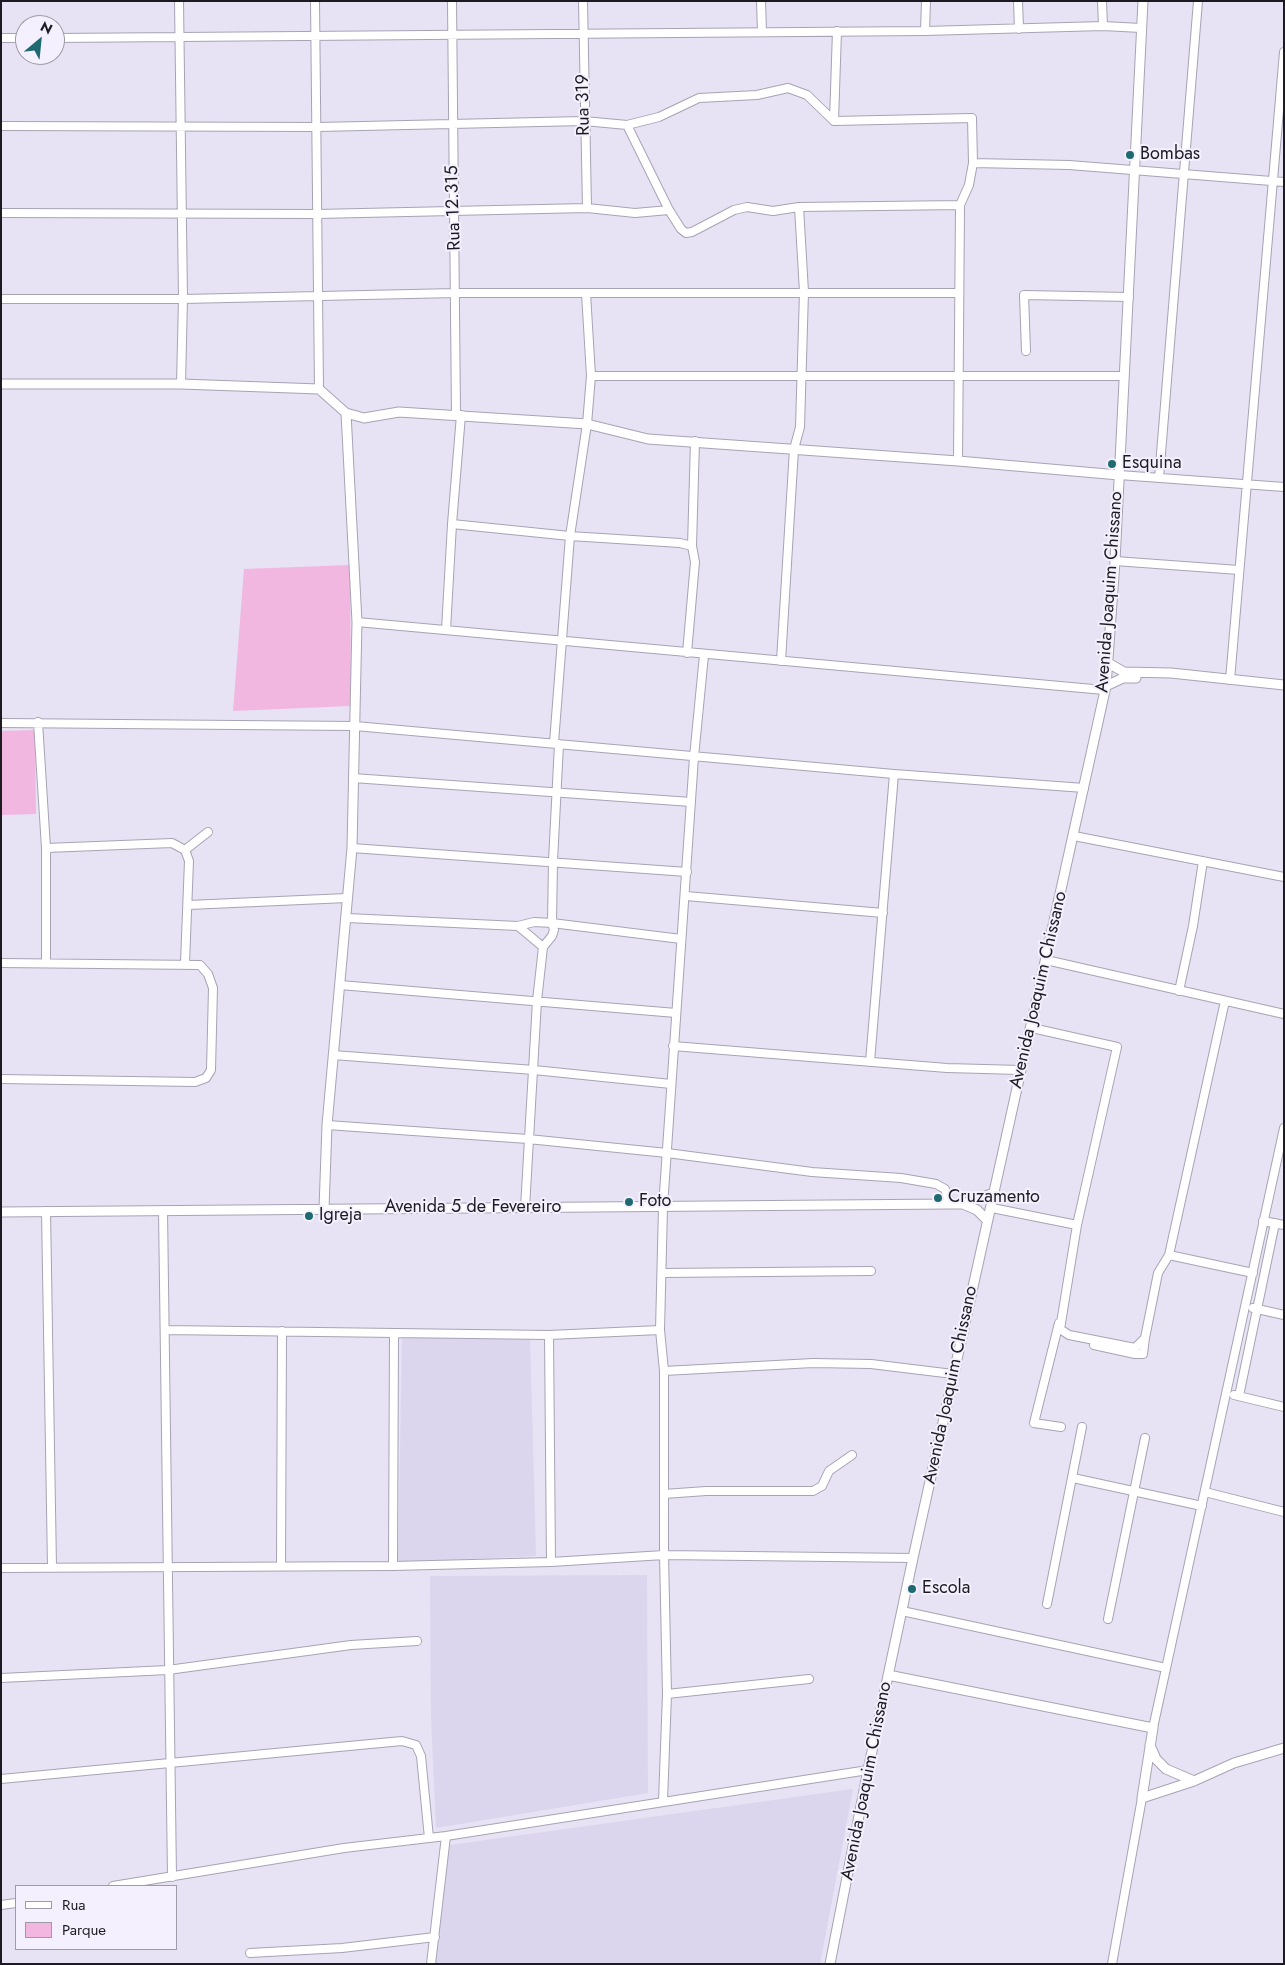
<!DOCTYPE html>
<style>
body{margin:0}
#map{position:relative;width:1285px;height:1965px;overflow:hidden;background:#e7e2f4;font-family:Jost,sans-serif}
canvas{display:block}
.frame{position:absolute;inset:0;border:2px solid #1d1b21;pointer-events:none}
.legend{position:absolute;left:15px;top:1885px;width:162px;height:65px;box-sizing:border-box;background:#f4f0fe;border:1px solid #9e9ba6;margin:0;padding:6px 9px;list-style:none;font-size:15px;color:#1d1b21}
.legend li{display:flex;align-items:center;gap:10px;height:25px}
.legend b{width:25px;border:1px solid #9e9ba6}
.north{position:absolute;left:15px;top:15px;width:50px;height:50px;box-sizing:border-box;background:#f4f0fe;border:1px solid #9e9ba6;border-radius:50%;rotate:28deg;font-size:14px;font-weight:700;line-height:20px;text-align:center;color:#1d1b21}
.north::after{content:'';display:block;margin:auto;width:18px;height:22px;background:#1e6a70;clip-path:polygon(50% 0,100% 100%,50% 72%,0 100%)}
</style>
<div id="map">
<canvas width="1285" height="1965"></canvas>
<div class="frame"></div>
<ul class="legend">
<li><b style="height:6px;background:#fff"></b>Rua</li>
<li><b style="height:14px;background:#f1b7e0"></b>Parque</li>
</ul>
<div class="north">N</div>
</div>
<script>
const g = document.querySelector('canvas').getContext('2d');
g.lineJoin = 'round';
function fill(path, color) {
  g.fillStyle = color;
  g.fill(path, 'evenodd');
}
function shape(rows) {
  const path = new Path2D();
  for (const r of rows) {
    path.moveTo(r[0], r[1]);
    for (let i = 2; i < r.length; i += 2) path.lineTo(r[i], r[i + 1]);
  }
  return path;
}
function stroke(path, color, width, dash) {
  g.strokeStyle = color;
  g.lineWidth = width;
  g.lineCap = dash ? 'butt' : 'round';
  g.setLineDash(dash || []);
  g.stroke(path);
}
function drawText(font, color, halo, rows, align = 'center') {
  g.font = font + ' Jost,sans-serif';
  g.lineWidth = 4;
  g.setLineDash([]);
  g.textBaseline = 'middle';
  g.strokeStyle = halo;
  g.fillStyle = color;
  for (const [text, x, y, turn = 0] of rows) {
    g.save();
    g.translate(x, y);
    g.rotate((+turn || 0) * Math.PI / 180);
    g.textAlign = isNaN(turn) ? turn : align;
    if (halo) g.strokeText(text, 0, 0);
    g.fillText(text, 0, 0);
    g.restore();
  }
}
const built = shape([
 [402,1335,530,1339,536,1556,398,1562],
 [647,1575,648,1793,436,1828,431,1718,430,1576],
 [853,1789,820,1964,434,1964,450,1845]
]);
const green = shape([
 [350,565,351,706,233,711,244,569],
 [35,730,36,814,1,815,1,731]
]);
const minor = shape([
 [179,1,183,299,181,384],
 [315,1,319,389],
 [452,1,456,414],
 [583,1,587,208],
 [761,1,762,32],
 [1018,1,1019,29],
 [1102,1,1103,26],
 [925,31,926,1],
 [1,38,25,38],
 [55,38,925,31,1103,26,1141,28],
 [834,121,837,31],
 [627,125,669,210],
 [1,126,318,127,584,121,627,125,659,117,699,98,757,95,788,88,807,95,834,121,972,118,973,163],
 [1,213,317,214,587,208,635,213,669,210,681,229,686,233,692,232,734,210,747,207,773,211,799,207,960,205],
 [1,299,183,299,456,293,959,293],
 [1026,351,1024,295,1129,297],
 [591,376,1123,376],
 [958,461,960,205,969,185,973,163,1069,165,1284,182],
 [1119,475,1284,487],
 [1159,478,1198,1],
 [452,524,570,536,680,543,692,546],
 [1115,561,1239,570],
 [357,622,1104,690],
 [446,630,452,524,461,415],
 [687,653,695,562,692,546,695,441],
 [781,661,794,449,800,427,804,292,799,207],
 [1230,680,1284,52],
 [38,722,46,848,46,962],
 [1,723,355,726,894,774,1084,788],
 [554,743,570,536,587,424,591,376,586,293],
 [353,778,691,802],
 [1074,836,1284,877],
 [46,848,172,843,185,850,189,861,185,963],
 [352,848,687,872],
 [185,850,208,832],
 [686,896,883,913],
 [188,905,347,898],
 [347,918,518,926,534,922,552,923,681,939],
 [518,926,543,947,537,1001,525,1208],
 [543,947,552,936,554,930,552,923,553,861,559,744],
 [1046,960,1284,1014],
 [1,963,200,965,208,974,213,988,211,1070,206,1078,195,1082,1,1079],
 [340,985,676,1013],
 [1179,991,1193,926,1203,861],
 [1032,1028,1117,1047,1077,1225,1060,1329,1069,1335,1135,1348,1145,1338,1158,1273,1169,1255,1225,1001],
 [673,1046,947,1068,1020,1070],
 [333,1055,534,1070,671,1084],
 [870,1062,894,774],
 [327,1125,528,1139,667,1153,812,1172,901,1178,936,1184,945,1189,950,1204],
 [992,1208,1077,1225],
 [163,1210,172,1877],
 [46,1211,52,1567],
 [1263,1221,1284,1225],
 [1169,1255,1253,1273],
 [662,1273,871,1271],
 [1253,1308,1284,1315],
 [1059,1323,1034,1423,1061,1427],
 [165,1330,549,1335,660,1330],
 [549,1335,551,1562],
 [1094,1345,1135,1354,1143,1354,1145,1338],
 [664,1371,813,1363,871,1364,953,1374],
 [1234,1395,1284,1407],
 [1239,1396,1275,1223],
 [1073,1478,1202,1506],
 [1205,1492,1284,1512],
 [664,1494,706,1491,813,1491,822,1486,829,1471,852,1455],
 [281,1566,282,1331],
 [393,1566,394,1333],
 [1,1568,393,1566,551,1562,664,1555,913,1558],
 [1047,1604,1082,1427],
 [902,1611,1166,1668],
 [1108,1619,1145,1438],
 [1,1678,168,1670,351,1645,417,1641],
 [667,1694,809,1679],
 [1153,1728,1284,1128],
 [1,1779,402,1741,416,1745,421,1756,429,1838],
 [663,1801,667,1694,664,1555,664,1371,660,1330,663,1207,694,757,704,655],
 [113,1886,344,1848,446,1836,868,1770],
 [1,1905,16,1903],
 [250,1953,342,1948,435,1937],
 [431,1964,446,1836],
 [1112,1964,1142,1798]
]);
const tertiary = shape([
 [1,384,181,384,319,389,346,413,364,418,399,412,587,424,648,439,958,461,1119,475],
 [1108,663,1124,672,1171,673,1284,685],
 [1106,686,1123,678,1136,678],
 [963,1204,977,1210,987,1220],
 [324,1209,327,1125,352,848,357,622,346,413],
 [1,1212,950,1204,963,1204,994,1193],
 [888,1675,1153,1728,1142,1798,1194,1781,1234,1763,1284,1748],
 [1150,1745,1156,1759,1166,1769,1194,1781],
 [830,1964,868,1770,913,1558,1106,686,1115,561,1143,1]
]);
const markers = [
 [1130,155,5,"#1e6a70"],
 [1112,464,5,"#1e6a70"],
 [938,1198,5,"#1e6a70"],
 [629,1202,5,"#1e6a70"],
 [309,1216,5,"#1e6a70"],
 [912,1589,5,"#1e6a70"]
];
const streetNames = [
 ["Rua 319",584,105,-91],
 ["Rua 12.315",454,208,-92],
 ["Avenida Joaquim Chissano",1110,592,-86],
 ["Avenida Joaquim Chissano",1039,990,-77],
 ["Avenida 5 de Fevereiro",473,1208],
 ["Avenida Joaquim Chissano",951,1385,-78],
 ["Avenida Joaquim Chissano",867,1781,-79]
];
const poiNames = [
 ["Bombas",1140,155],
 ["Esquina",1122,464],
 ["Cruzamento",948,1198],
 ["Foto",639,1202],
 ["Igreja",319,1216],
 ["Escola",922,1589]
];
fill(built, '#dcd5ee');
fill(green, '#f1b7e0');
stroke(minor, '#a8a3b4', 10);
stroke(tertiary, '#a8a3b4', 11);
stroke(minor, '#fff', 8);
stroke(tertiary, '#fff', 9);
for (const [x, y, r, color] of markers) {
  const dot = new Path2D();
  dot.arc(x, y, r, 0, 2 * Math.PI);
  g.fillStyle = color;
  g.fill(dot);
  stroke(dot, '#f4f0fe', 2);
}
drawText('18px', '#1d1b21', '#f4f0fe', streetNames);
drawText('18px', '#1d1b21', '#f4f0fe', poiNames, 'left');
</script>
